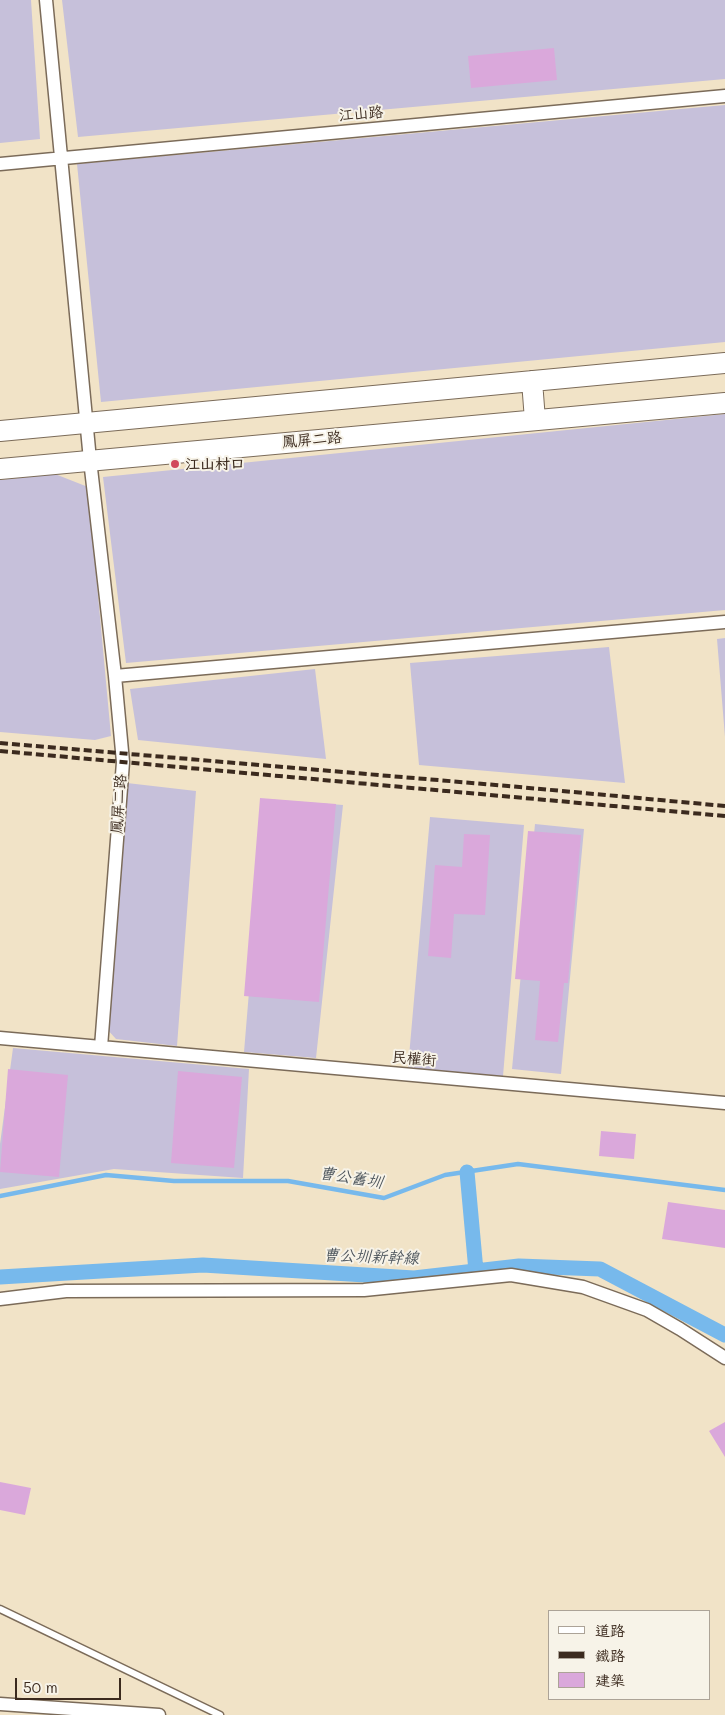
<!DOCTYPE html>
<meta charset="utf-8">
<style>
body{margin:0}
#map{position:relative;width:725px;height:1715px;overflow:hidden;background:#f1e3c7;font-family:Mali,"LXGW WenKai TC",sans-serif}
canvas{display:block}
.legend{position:absolute;left:548px;top:1610px;width:162px;height:90px;box-sizing:border-box;background:#f7f3e8;border:1px solid #aca397;margin:0;padding:6px 9px;list-style:none;font-size:15px;color:#3b2a1e}
.legend li{display:flex;align-items:center;gap:10px;height:25px}
.legend b{width:25px;border:1px solid #aca397}
.scale{position:absolute;left:15px;top:1678px;width:106px;height:22px;box-sizing:border-box;border:2px solid #3b2a1e;border-top:0;padding-left:6px;font-size:15px;line-height:18px;white-space:nowrap;color:#3b2a1e;-webkit-text-stroke:4px #f7f3e8;paint-order:stroke}
</style>
<div id="map">
<canvas width="725" height="1715"></canvas>
<ul class="legend">
<li><b style="height:6px;background:#fff"></b>道路</li>
<li><b style="height:6px;background:#3b2a1e"></b>鐵路</li>
<li><b style="height:14px;background:#daa8db"></b>建築</li>
</ul>
<div class="scale">50 m</div>
</div>
<script>
const g = document.querySelector('canvas').getContext('2d');
g.lineJoin = 'round';
function fill(path, color) {
  g.fillStyle = color;
  g.fill(path, 'evenodd');
}
function shape(rows) {
  const path = new Path2D();
  for (const r of rows) {
    path.moveTo(r[0], r[1]);
    for (let i = 2; i < r.length; i += 2) path.lineTo(r[i], r[i + 1]);
  }
  return path;
}
function stroke(path, color, width, dash) {
  g.strokeStyle = color;
  g.lineWidth = width;
  g.lineCap = dash ? 'butt' : 'round';
  g.setLineDash(dash || []);
  g.stroke(path);
}
function drawText(font, color, halo, rows, align = 'center') {
  g.font = font + ' Mali,"LXGW WenKai TC",sans-serif';
  g.lineWidth = 4;
  g.setLineDash([]);
  g.textBaseline = 'middle';
  g.strokeStyle = halo;
  g.fillStyle = color;
  for (const [text, x, y, turn = 0] of rows) {
    g.save();
    g.translate(x, y);
    g.rotate((+turn || 0) * Math.PI / 180);
    g.textAlign = isNaN(turn) ? turn : align;
    if (halo) g.strokeText(text, 0, 0);
    g.fillText(text, 0, 0);
    g.restore();
  }
}
const industrial = shape([
 [0,0,31,0,40,139,0,143],
 [62,0,725,0,725,79,78,137],
 [725,105,725,342,101,402,77,164],
 [725,414,725,610,126,663,103,477],
 [55,474,88,487,111,736,95,740,0,732,0,480],
 [725,638,725,737,717,639],
 [609,647,625,783,419,765,410,663],
 [315,669,326,759,138,740,130,689],
 [127,783,196,791,177,1046,116,1039,106,1028],
 [265,799,343,805,316,1058,244,1052],
 [430,817,524,825,503,1076,408,1068],
 [535,824,584,829,561,1074,512,1069],
 [13,1048,249,1069,243,1178,114,1169,0,1189,0,1144]
]);
const stream = shape([
 [0,1196,106,1175,174,1181,288,1181,384,1198,445,1175,518,1164,725,1190]
]);
const canal = shape([
 [467,1172,476,1271],
 [0,1277,203,1265,414,1278,519,1266,600,1269,725,1335]
]);
const building = shape([
 [554,48,557,80,471,88,468,56],
 [260,798,336,804,319,1002,244,996],
 [528,831,581,835,568,983,564,983,558,1042,535,1040,540,981,515,979],
 [464,834,490,835,485,915,454,914,451,958,428,956,435,865,462,867],
 [8,1069,68,1075,59,1177,0,1172],
 [178,1071,242,1077,234,1168,171,1163],
 [601,1131,636,1134,634,1159,599,1156],
 [668,1202,725,1210,725,1248,662,1239],
 [725,1422,725,1457,709,1431],
 [0,1482,31,1488,25,1515,0,1510]
]);
const lane = shape([
 [0,1609,220,1715]
]);
const street = shape([
 [0,164,725,96],
 [115,676,725,622],
 [0,1038,101,1047,123,762,115,676,90,460,46,0],
 [101,1047,725,1103],
 [0,1299,66,1291,364,1290,511,1275,583,1287,647,1310,680,1329,725,1358],
 [0,1704,159,1715]
]);
const primary = shape([
 [532,381,535,420],
 [0,431,725,363],
 [0,469,725,403]
]);
const rail = shape([
 [0,743,508,786,725,806],
 [0,751,725,816]
]);
const markers = [
 [175,464,5,"#d1495b"]
];
const streetNames = [
 ["江山路",361,114,-5],
 ["鳳屏二路",312,440,-5],
 ["鳳屏二路",119,804,-86],
 ["民權街",414,1059,5]
];
const poiNames = [
 ["江山村口",185,464]
];
const waterNames = [
 ["曹公舊圳",351,1178,9],
 ["曹公圳新幹線",371,1257,2]
];
fill(industrial, '#c6c0da');
stroke(stream, '#77b9ec', 4.5);
stroke(canal, '#77b9ec', 15);
fill(building, '#daa8db');
stroke(lane, '#7b6b59', 9);
stroke(street, '#7b6b59', 15);
stroke(primary, '#7b6b59', 22);
stroke(lane, '#fff', 6);
stroke(street, '#fff', 12);
stroke(primary, '#fff', 20);
stroke(rail, '#3b2a1e', 4, [8, 4]);
for (const [x, y, r, color] of markers) {
  const dot = new Path2D();
  dot.arc(x, y, r, 0, 2 * Math.PI);
  g.fillStyle = color;
  g.fill(dot);
  stroke(dot, '#f7f3e8', 2);
}
drawText('15px', '#3b2a1e', '#f7f3e8', streetNames);
drawText('bold 15px', '#3b2a1e', '#f7f3e8', poiNames, 'left');
drawText('italic 16px', '#4d555c', '#f7f3e8', waterNames);
</script>
